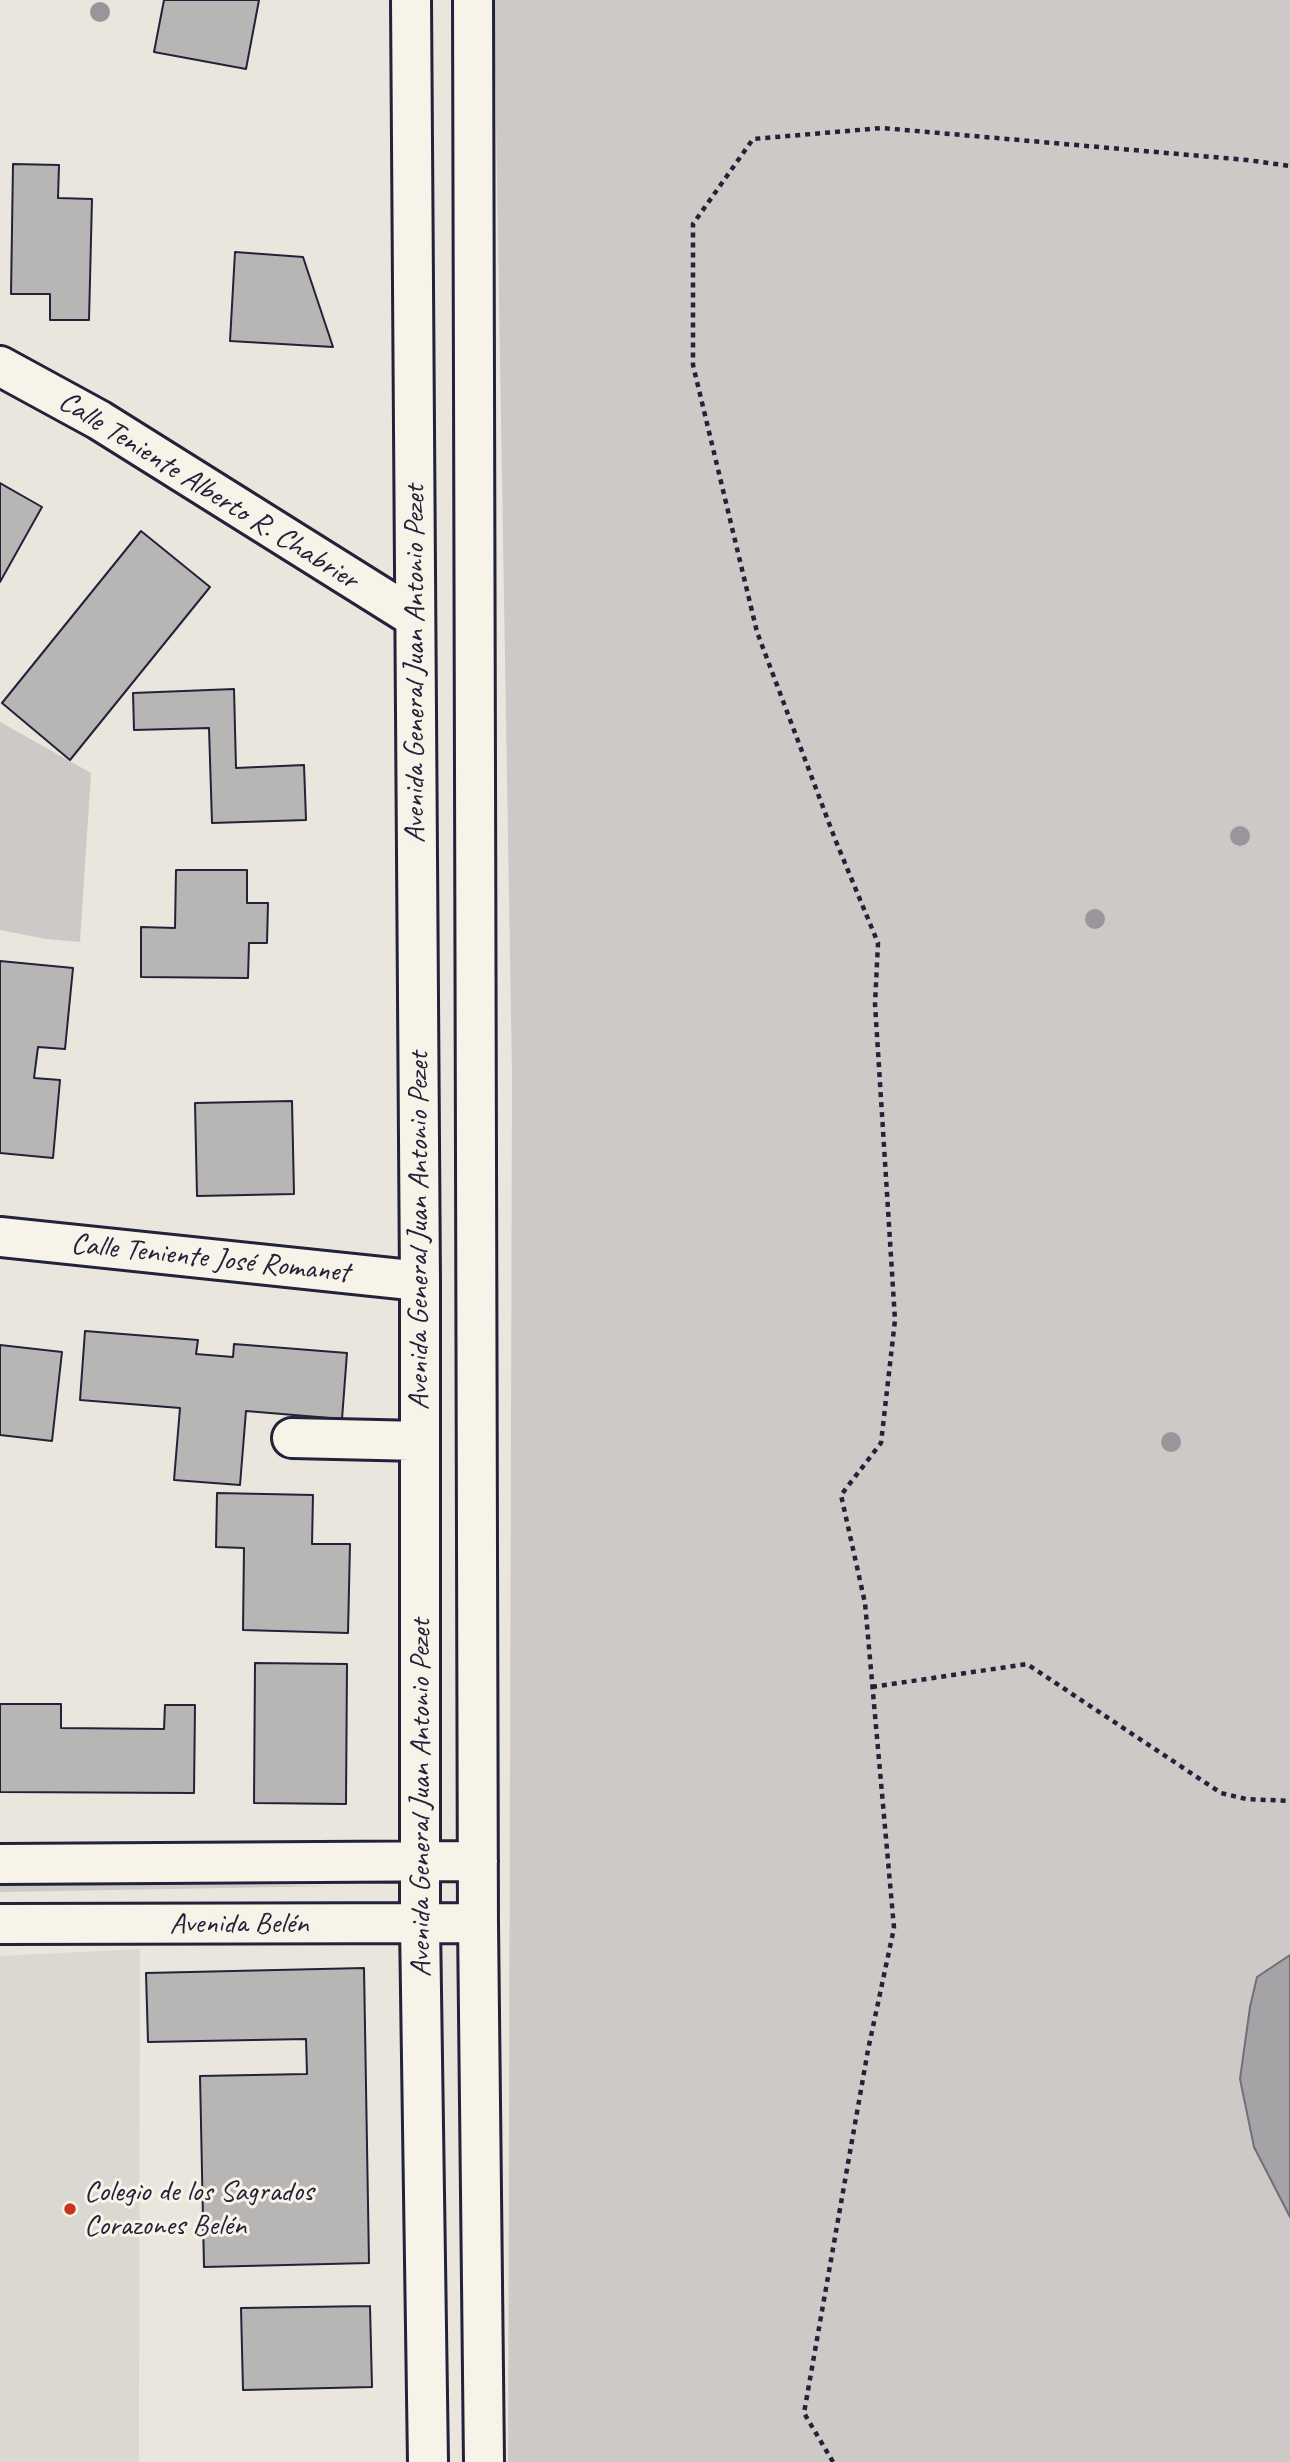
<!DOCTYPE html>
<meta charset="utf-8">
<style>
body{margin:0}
canvas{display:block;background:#eae6de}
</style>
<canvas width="1290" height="2462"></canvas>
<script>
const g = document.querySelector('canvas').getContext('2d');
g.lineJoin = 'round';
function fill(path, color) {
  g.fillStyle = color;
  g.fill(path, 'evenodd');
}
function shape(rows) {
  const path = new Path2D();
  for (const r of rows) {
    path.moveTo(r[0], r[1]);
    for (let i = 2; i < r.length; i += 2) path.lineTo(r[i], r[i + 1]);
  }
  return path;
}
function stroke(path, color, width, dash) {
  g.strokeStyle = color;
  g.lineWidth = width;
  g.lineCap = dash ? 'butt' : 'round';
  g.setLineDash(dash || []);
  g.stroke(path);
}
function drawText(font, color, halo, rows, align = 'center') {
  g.font = font + ' Caveat,sans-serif';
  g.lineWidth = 6;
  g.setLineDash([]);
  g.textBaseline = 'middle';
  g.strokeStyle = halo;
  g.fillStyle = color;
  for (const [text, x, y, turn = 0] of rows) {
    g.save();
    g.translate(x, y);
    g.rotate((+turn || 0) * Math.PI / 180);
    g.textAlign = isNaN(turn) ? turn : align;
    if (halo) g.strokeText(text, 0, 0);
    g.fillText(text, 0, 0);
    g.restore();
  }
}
const built = shape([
 [140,1949,139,2462,0,2462,0,1956]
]);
const green = shape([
 [494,0,1290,0,1290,2462,508,2462,512,1076],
 [0,722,91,773,80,942,46,939,0,930],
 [0,1882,339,1886,0,1892]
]);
const water = shape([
 [1290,1955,1290,2217,1254,2147,1240,2079,1250,2007,1257,1977,1290,1955]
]);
const building = shape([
 [164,0,259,0,246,69,154,52,164,0],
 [13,164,59,165,58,198,92,199,89,320,50,320,50,294,11,294,13,164],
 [235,252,303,257,333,347,230,341,235,252],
 [0,483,42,507,0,582,0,483],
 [141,531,210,587,70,760,2,703,141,531],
 [234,689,236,768,304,765,306,820,212,823,209,728,134,730,133,693,234,689],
 [176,870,247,870,247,903,268,903,267,943,249,943,248,978,141,977,141,927,175,928,176,870],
 [0,961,73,968,65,1049,38,1047,34,1078,60,1080,53,1158,0,1153,0,961],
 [292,1101,294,1194,197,1196,195,1103,292,1101],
 [85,1331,198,1340,196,1354,233,1357,234,1344,347,1353,342,1419,246,1411,240,1485,174,1480,180,1408,80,1400,85,1331],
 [0,1345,62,1352,52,1441,0,1435,0,1345],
 [217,1493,313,1495,312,1544,350,1544,348,1633,243,1630,244,1548,216,1547,217,1493],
 [255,1663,347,1664,346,1804,254,1803,255,1663],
 [0,1704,61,1704,61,1728,164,1729,165,1705,195,1705,194,1793,0,1792,0,1704],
 [364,1968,369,2263,204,2267,200,2076,307,2074,306,2039,148,2042,146,1973,364,1968],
 [370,2306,372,2387,243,2390,241,2308,370,2306]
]);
const path = shape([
 [872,1687,1027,1664,1221,1793,1246,1799,1290,1801],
 [833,2462,804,2413,868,2050,894,1928,865,1603,841,1495,881,1443,895,1320,875,1004,878,943,835,839,757,632,693,365,693,224,753,139,882,128,1247,160,1290,166]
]);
const minor = shape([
 [411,0,420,1281,420,1924,428,2462],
 [473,0,478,1923,484,2462],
 [0,366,99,420,415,618],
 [0,1237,420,1281],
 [292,1438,420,1441],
 [0,1864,478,1861],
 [0,1924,478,1923]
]);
const trees = [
 [100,12],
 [1240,836],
 [1095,919],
 [1171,1442]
];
const markers = [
 [70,2209,7,"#c8321e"]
];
const streetNames = [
 ["Calle Teniente Alberto R. Chabrier",208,491,32],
 ["Avenida General Juan Antonio Pezet",415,664,-90],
 ["Avenida General Juan Antonio Pezet",419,1231,-90],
 ["Calle Teniente José Romanet",210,1259,6],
 ["Avenida General Juan Antonio Pezet",421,1798,-90],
 ["Avenida Belén",239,1924]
];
const poiNames = [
 ["Colegio de los Sagrados",84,2192],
 ["Corazones Belén",84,2226]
];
fill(built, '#dbd8d2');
fill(green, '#cdc9c6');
fill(water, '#a6a3a6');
stroke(water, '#716f7b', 2);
fill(building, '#b8b6b5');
stroke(building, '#22223b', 2);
stroke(minor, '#22223b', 44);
stroke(path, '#22223b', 4.5, [5, 5]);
stroke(minor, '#f7f3e8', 38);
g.fillStyle = '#98969b';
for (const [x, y] of trees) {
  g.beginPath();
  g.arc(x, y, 10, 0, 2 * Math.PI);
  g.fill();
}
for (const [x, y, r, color] of markers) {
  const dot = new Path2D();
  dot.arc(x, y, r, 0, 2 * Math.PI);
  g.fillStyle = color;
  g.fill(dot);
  stroke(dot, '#f7f3e8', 2.5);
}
drawText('30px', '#22223b', '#f7f3e8', streetNames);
drawText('30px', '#22223b', '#f7f3e8', poiNames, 'left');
</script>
